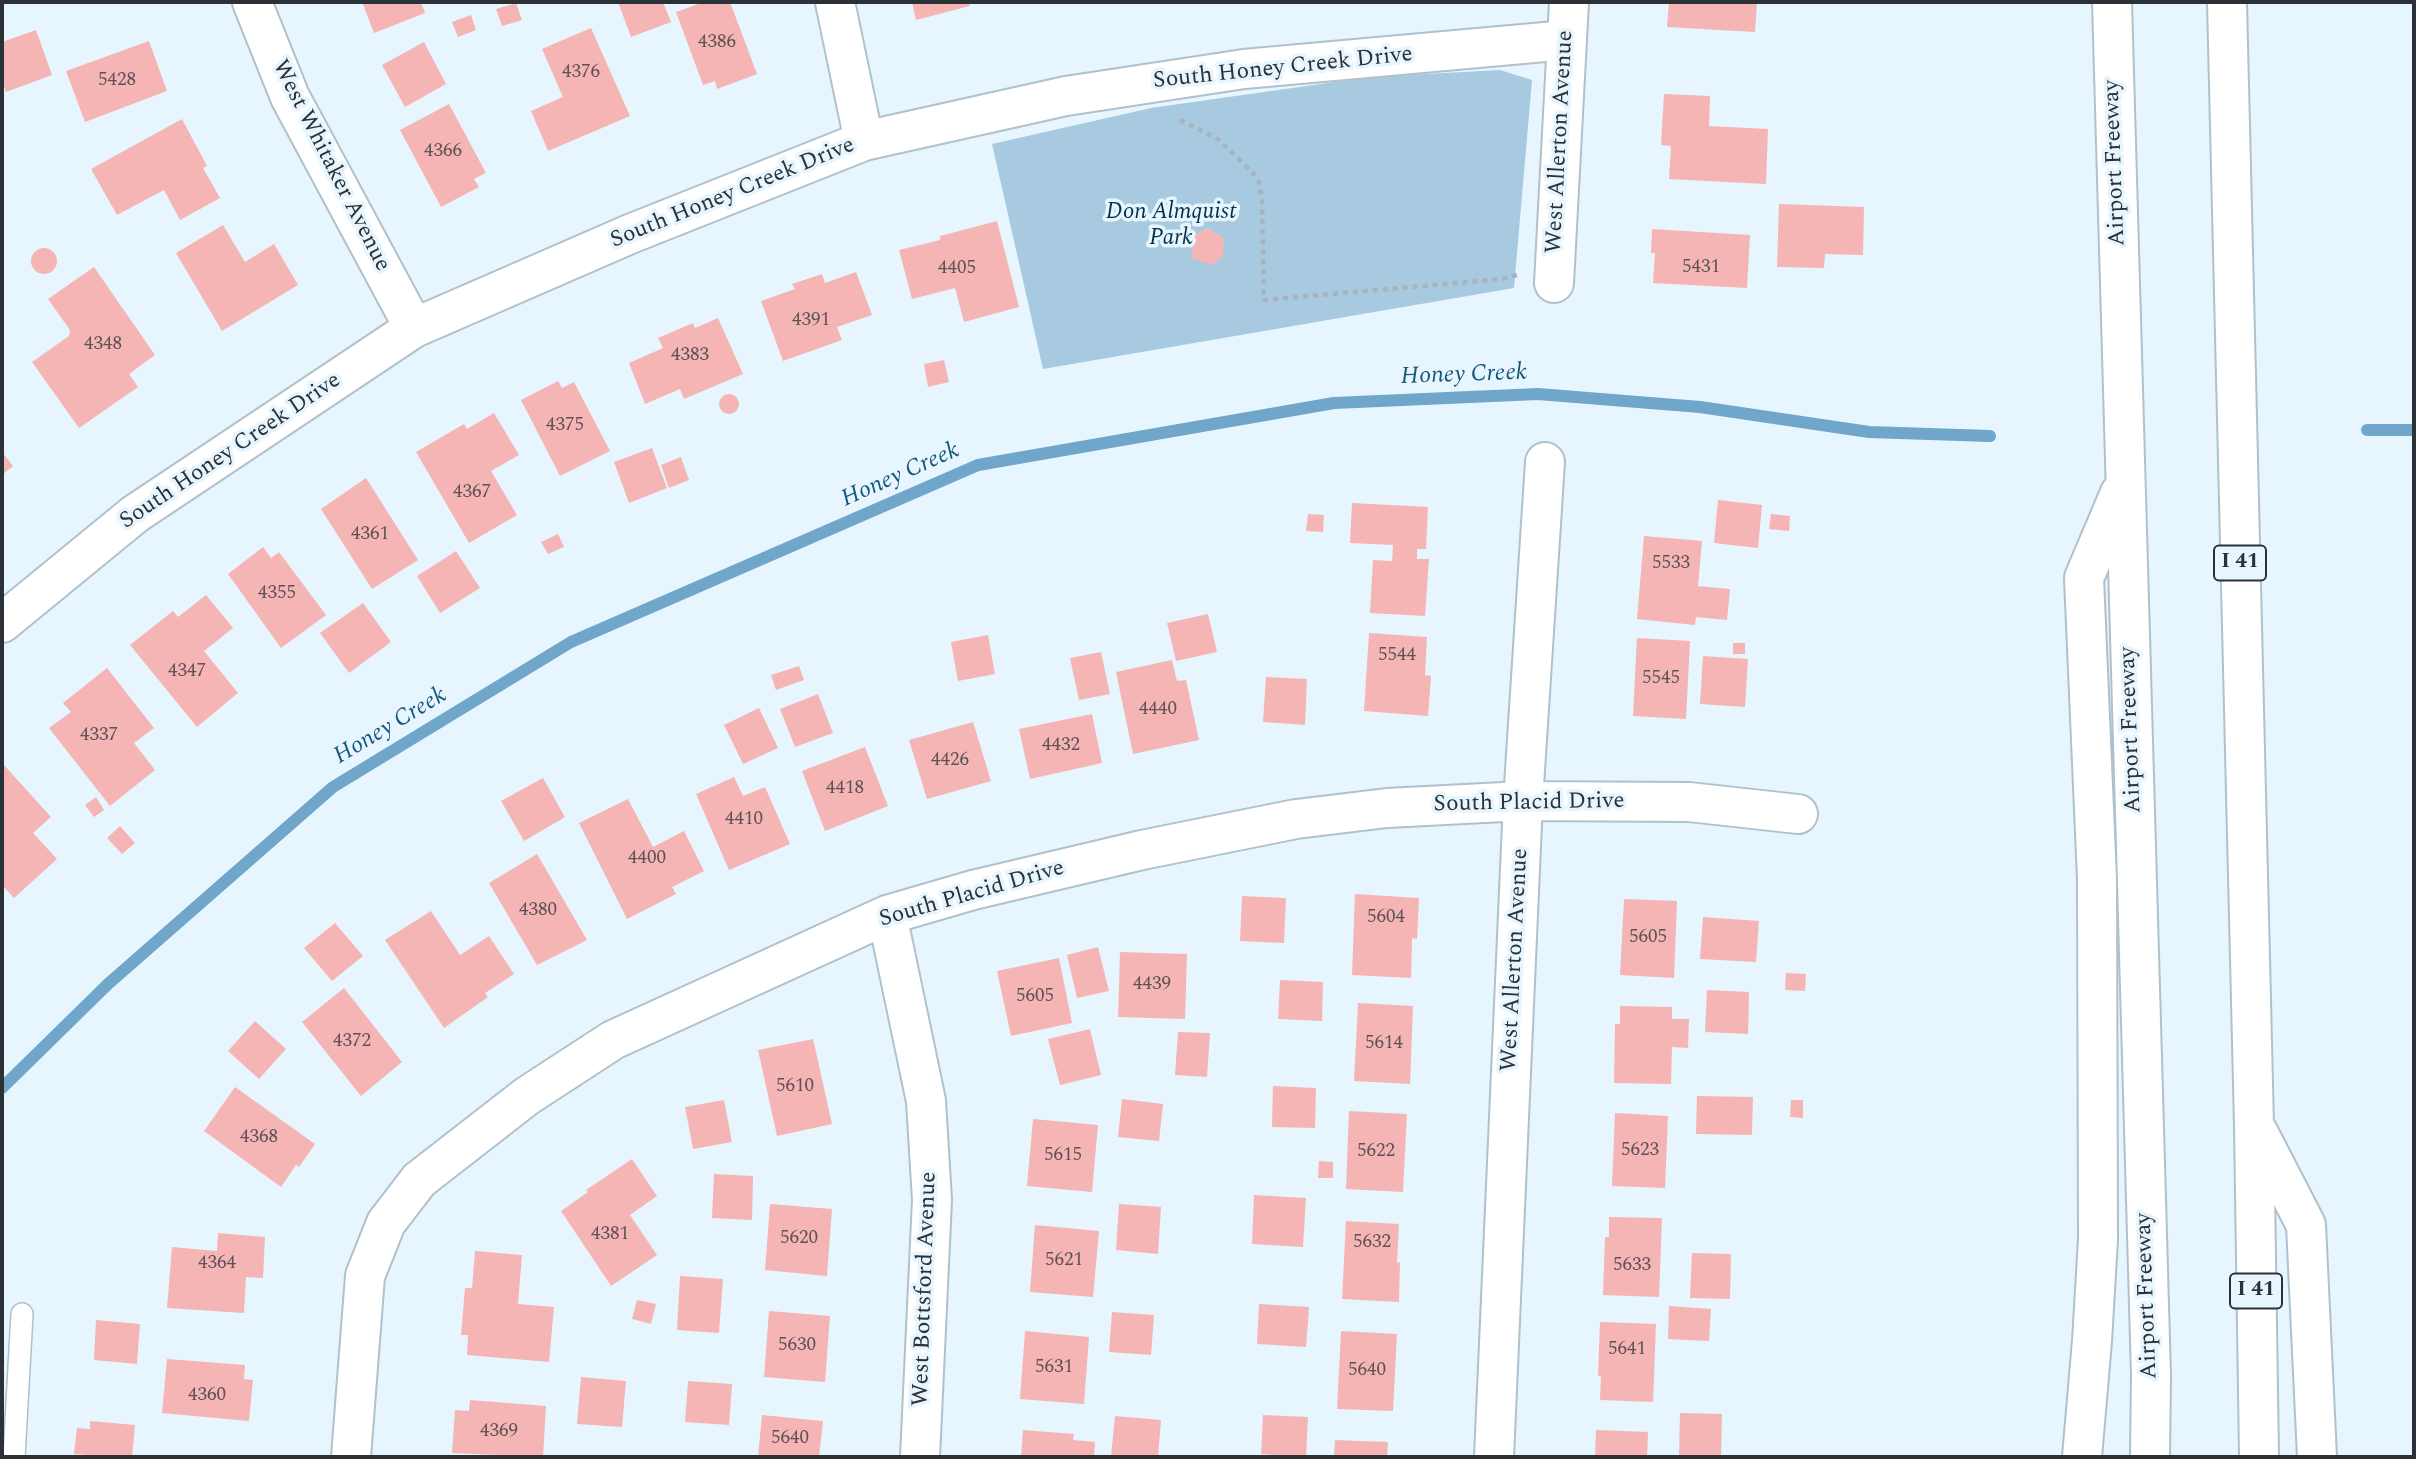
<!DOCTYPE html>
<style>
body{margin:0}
#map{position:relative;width:2416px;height:1459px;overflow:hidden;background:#e7f5ff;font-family:Spectral,serif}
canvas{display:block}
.frame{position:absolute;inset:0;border:4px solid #2b3136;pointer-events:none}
</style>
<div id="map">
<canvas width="2416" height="1459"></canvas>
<div class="frame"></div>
</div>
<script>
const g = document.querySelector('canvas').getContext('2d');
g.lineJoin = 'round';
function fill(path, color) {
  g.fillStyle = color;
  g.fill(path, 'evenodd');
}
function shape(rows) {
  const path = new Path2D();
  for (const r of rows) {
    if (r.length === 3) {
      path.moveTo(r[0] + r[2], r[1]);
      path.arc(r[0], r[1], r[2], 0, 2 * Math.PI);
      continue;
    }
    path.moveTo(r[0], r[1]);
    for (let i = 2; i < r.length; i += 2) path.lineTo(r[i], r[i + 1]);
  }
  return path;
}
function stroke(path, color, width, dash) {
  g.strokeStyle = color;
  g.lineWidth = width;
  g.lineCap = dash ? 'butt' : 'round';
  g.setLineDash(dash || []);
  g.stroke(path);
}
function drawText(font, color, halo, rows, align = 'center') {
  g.font = font + ' Spectral,serif';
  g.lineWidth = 7;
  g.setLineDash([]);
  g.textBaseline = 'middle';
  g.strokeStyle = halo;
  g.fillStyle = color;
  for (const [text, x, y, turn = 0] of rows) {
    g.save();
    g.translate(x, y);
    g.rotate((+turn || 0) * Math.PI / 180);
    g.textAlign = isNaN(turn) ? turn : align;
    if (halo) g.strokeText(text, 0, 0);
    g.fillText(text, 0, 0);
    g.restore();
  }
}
const green = shape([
 [1500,70,1532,80,1514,288,1043,369,992,144,1151,108,1370,77]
]);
const stream = shape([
 [2367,430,2414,430],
 [2,1088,108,984,333,787,571,642,978,465,1334,403,1538,394,1700,407,1869,432,1990,436]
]);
const building = shape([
 [362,2,421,2,425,13,374,33],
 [618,2,663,2,671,22,631,37],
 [704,2,730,2,757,74,717,89,715,81,703,85,676,12],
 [912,2,969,2,970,6,916,20],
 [1669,2,1757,2,1755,32,1667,27],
 [516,3,522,20,502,26,496,9],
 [471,15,476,30,458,37,452,22],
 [591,28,630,116,548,151,531,111,563,97,542,49],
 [36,30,52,75,6,92,2,80,2,42],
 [149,41,167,91,85,122,66,71],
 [424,42,446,84,405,107,382,65],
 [1664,94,1710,96,1709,126,1768,129,1766,184,1669,179,1671,146,1661,145],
 [449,104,486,173,474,179,479,187,441,207,400,130],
 [182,119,207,166,203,168,220,198,180,220,164,190,117,215,91,169],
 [1779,204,1864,207,1863,255,1825,254,1824,268,1777,267],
 [997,221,1019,307,964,322,955,288,912,299,899,250,940,240,940,236],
 [223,225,245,262,274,244,298,285,222,331,176,253],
 [1207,228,1224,238,1223,257,1211,265,1192,258,1193,236],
 [1652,229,1750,235,1747,288,1653,283,1655,253,1651,253],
 [44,261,13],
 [94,267,155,355,129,374,138,387,79,428,32,362,69,336,70,330,48,299],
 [856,272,872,315,837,327,842,340,783,361,761,301,795,289,792,284,822,274,825,283],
 [718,318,743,374,684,399,680,389,645,404,629,363,663,348,658,338,693,323,695,328],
 [944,360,949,382,928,387,924,364],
 [558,381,562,388,574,382,610,451,560,476,521,400],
 [729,404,10],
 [494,413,519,455,491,471,517,515,469,543,416,452,464,424,467,429],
 [652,448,667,488,629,503,614,462],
 [2,452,13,466,2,475],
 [681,457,689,480,669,488,661,465],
 [366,478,418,560,372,589,321,509],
 [1718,500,1762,505,1758,548,1714,543],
 [1352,503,1428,507,1426,549,1417,549,1417,559,1429,559,1425,616,1370,613,1373,560,1392,561,1393,545,1350,543],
 [1308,514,1324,515,1323,532,1306,531],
 [1771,514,1790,516,1789,531,1769,529],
 [558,534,564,547,548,554,541,542],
 [1644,536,1702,541,1698,586,1730,589,1727,620,1696,617,1695,625,1637,619],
 [263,547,271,558,279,552,326,615,281,648,228,574],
 [456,551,480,588,440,613,417,576],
 [206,595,233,628,204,651,238,693,197,727,130,645,173,611,178,617],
 [363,603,391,642,349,673,320,633],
 [1208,614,1217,652,1176,661,1167,623],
 [1369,633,1427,637,1425,675,1431,676,1428,716,1364,711],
 [988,635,995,674,958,681,951,642],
 [1637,638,1690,641,1686,719,1633,716],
 [1733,643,1745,643,1745,654,1733,654],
 [1101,652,1110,694,1079,700,1070,658],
 [1703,656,1748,659,1745,707,1700,704],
 [1172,660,1177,681,1186,680,1199,740,1133,754,1116,672],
 [799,666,804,680,776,690,771,675],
 [107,668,154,728,134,743,155,770,110,806,49,728,71,712,63,703],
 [1266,677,1307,679,1305,725,1263,722],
 [818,694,833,733,795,747,780,709],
 [759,708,778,748,743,764,724,725],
 [1092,714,1102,763,1030,779,1019,729],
 [973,722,991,781,927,799,909,740],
 [865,747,888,806,825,831,802,771],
 [4,765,51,817,33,833,57,859,14,898,2,885,2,767],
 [734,777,743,796,765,787,790,844,729,870,696,794],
 [543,778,565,817,524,841,501,801],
 [96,797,104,810,94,817,85,805],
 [628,799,653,847,684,831,704,871,672,887,676,894,627,919,579,823],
 [120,826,135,843,122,854,107,838],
 [537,854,587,940,537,965,489,883],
 [1355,894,1419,898,1417,939,1412,938,1411,978,1352,975],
 [1242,896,1286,898,1284,943,1240,941],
 [1624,899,1677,901,1674,978,1620,975],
 [431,911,460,955,489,936,514,974,485,993,488,997,444,1028,385,940],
 [1703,917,1759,921,1756,962,1700,959],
 [335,923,363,956,332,981,304,948],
 [1098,947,1109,991,1077,998,1067,955],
 [1120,952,1187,954,1185,1019,1118,1017],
 [1059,958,1072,1023,1011,1036,997,971],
 [1786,973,1806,974,1805,991,1785,990],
 [1280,980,1323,982,1322,1021,1278,1019],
 [344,988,402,1062,361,1096,302,1022],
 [1707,990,1749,992,1748,1034,1705,1032],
 [1358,1003,1413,1006,1410,1084,1354,1081],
 [1620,1006,1672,1007,1672,1019,1689,1019,1688,1048,1672,1047,1671,1084,1614,1083,1615,1024,1620,1024],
 [255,1021,286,1049,259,1079,228,1051],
 [1090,1029,1101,1075,1060,1085,1048,1039],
 [1178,1032,1210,1033,1207,1077,1175,1075],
 [813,1039,832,1124,777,1136,758,1050],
 [1273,1086,1316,1088,1315,1128,1272,1127],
 [235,1087,315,1144,299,1167,296,1165,281,1187,204,1131],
 [1697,1096,1753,1097,1752,1135,1696,1134],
 [1122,1099,1163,1104,1159,1141,1118,1137],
 [724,1100,732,1142,693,1149,685,1107],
 [1791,1100,1803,1100,1803,1118,1790,1117],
 [1349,1111,1407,1114,1403,1192,1346,1189],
 [1615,1113,1668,1116,1665,1188,1612,1186],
 [1033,1119,1098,1125,1092,1192,1027,1186],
 [632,1159,657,1196,630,1215,657,1255,611,1286,561,1211,588,1192,586,1190],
 [1319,1161,1333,1162,1333,1178,1318,1178],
 [714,1174,753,1176,752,1220,712,1218],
 [1254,1195,1306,1198,1303,1247,1252,1244],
 [770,1204,832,1209,827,1276,765,1270],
 [1119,1204,1161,1207,1158,1254,1116,1250],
 [1609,1217,1662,1218,1659,1297,1603,1295,1605,1237,1609,1237],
 [1346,1221,1399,1224,1397,1263,1400,1262,1399,1302,1342,1299],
 [1035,1225,1099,1231,1093,1297,1030,1292],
 [218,1233,265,1237,263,1278,246,1277,244,1313,167,1308,172,1247,217,1251],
 [475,1251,522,1255,518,1304,554,1307,549,1362,467,1355,468,1335,461,1335,465,1288,472,1288],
 [1692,1253,1731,1254,1730,1299,1690,1298],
 [680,1276,723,1279,719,1333,677,1330],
 [637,1300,656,1304,651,1324,632,1319],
 [1259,1304,1309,1307,1306,1347,1257,1344],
 [1669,1306,1711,1309,1709,1341,1668,1339],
 [769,1311,830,1316,825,1382,764,1377],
 [1112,1312,1154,1315,1151,1355,1109,1352],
 [96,1320,140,1324,137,1364,94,1360],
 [1600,1322,1656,1324,1653,1402,1600,1400,1601,1376,1598,1376],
 [1025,1331,1089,1337,1084,1404,1020,1399],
 [1341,1331,1397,1334,1393,1411,1337,1409],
 [167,1359,245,1365,244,1379,253,1380,249,1421,162,1413],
 [581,1377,626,1381,622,1427,577,1424],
 [688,1381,732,1384,729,1425,685,1422],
 [470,1400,546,1406,543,1457,452,1453,455,1410,469,1411],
 [1680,1413,1722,1414,1721,1457,1679,1457],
 [762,1415,823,1421,819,1457,758,1457],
 [1263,1415,1308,1417,1306,1457,1261,1454],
 [1115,1416,1161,1420,1158,1457,1111,1457],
 [90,1421,135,1425,132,1457,88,1457,88,1455,74,1454,77,1428,90,1429],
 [1023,1430,1074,1434,1073,1440,1095,1442,1094,1457,1021,1457],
 [1596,1430,1648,1432,1647,1457,1595,1457],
 [1335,1440,1388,1442,1387,1457,1334,1457]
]);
const path = shape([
 [1180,120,1218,139,1258,178,1262,200,1264,300,1501,279,1517,275]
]);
const service = shape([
 [14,1457,22,1314]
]);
const minor = shape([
 [252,2,290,97,414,328],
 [835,2,864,141],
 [1554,283,1569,2],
 [2,623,135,514,414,328,630,234,864,141,1066,96,1244,69,1567,40],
 [887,915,926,1101,932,1200,920,1457],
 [351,1457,365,1276,386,1223,419,1180,527,1096,613,1040,887,915,973,890,1142,850,1296,819,1387,808,1523,801,1689,802,1798,814],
 [1494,1457,1523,801,1545,462]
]);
const motorway = shape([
 [2112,2,2151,1375,2150,1457],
 [2227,2,2254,1125,2259,1457],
 [2258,1132,2306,1225,2317,1457],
 [2082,1457,2092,1341,2098,1239,2097,879,2084,578,2120,493]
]);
const numberNames = [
 ["4386",717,43],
 ["4376",581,73],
 ["5428",117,81],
 ["4366",443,152],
 ["5431",1701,268],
 ["4405",957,269],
 ["4391",811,321],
 ["4348",103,345],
 ["4383",690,356],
 ["4375",565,426],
 ["4367",472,493],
 ["4361",370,535],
 ["5533",1671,564],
 ["4355",277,594],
 ["5544",1397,656],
 ["4347",187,672],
 ["5545",1661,679],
 ["4440",1158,710],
 ["4337",99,736],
 ["4432",1061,746],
 ["4426",950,761],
 ["4418",845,789],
 ["4410",744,820],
 ["4400",647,859],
 ["4380",538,911],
 ["5604",1386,918],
 ["5605",1648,938],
 ["4439",1152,985],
 ["5605",1035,997],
 ["4372",352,1042],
 ["5614",1384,1044],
 ["5610",795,1087],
 ["4368",259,1138],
 ["5623",1640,1151],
 ["5622",1376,1152],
 ["5615",1063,1156],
 ["4381",610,1235],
 ["5620",799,1239],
 ["5632",1372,1243],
 ["5621",1064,1261],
 ["4364",217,1264],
 ["5633",1632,1266],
 ["5630",797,1346],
 ["5641",1627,1350],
 ["5631",1054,1368],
 ["5640",1367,1371],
 ["4360",207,1396],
 ["4369",499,1432],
 ["5640",790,1439]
];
const shields = [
 [2240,563,52],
 [2256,1291,52]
];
const shieldNames = [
 ["I 41",2240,563],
 ["I 41",2256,1291]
];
const streetNames = [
 ["South Honey Creek Drive",1283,69,-6],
 ["West Allerton Avenue",1561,142,-87],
 ["Airport Freeway",2116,163,-92],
 ["West Whitaker Avenue",330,166,63],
 ["South Honey Creek Drive",733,194,-22],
 ["South Honey Creek Drive",231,452,-34],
 ["Airport Freeway",2132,730,-92],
 ["South Placid Drive",1529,804,-1],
 ["South Placid Drive",972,895,-16],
 ["West Allerton Avenue",1516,960,-87],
 ["West Bottsford Avenue",926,1289,-88],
 ["Airport Freeway",2148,1296,-92]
];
const parkNames = [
 ["Don Almquist",1171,213],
 ["Park",1171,239]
];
const waterNames = [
 ["Honey Creek",1464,376,-2],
 ["Honey Creek",901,476,-24],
 ["Honey Creek",391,727,-31]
];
fill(green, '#a7cae0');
stroke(stream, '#70a6c9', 12);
fill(building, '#f6b5b5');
stroke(service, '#b0c1cc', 24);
stroke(minor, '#b0c1cc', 42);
stroke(motorway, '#b0c1cc', 42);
stroke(path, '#a8b3bc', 4.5, [5, 5]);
stroke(service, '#fff', 21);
stroke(minor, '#fff', 38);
stroke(motorway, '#fff', 38);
drawText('19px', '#5e5256', null, numberNames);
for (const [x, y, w] of shields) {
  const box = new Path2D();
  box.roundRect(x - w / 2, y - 17.5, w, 35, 5);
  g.fillStyle = '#e7f5ff';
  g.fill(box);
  stroke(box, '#2b3136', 2);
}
drawText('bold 21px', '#2b3136', null, shieldNames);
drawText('23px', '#2b3136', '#e7f5ff', streetNames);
drawText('italic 23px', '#02324a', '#e7f5ff', parkNames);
drawText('italic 24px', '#15577a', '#e7f5ff', waterNames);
</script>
